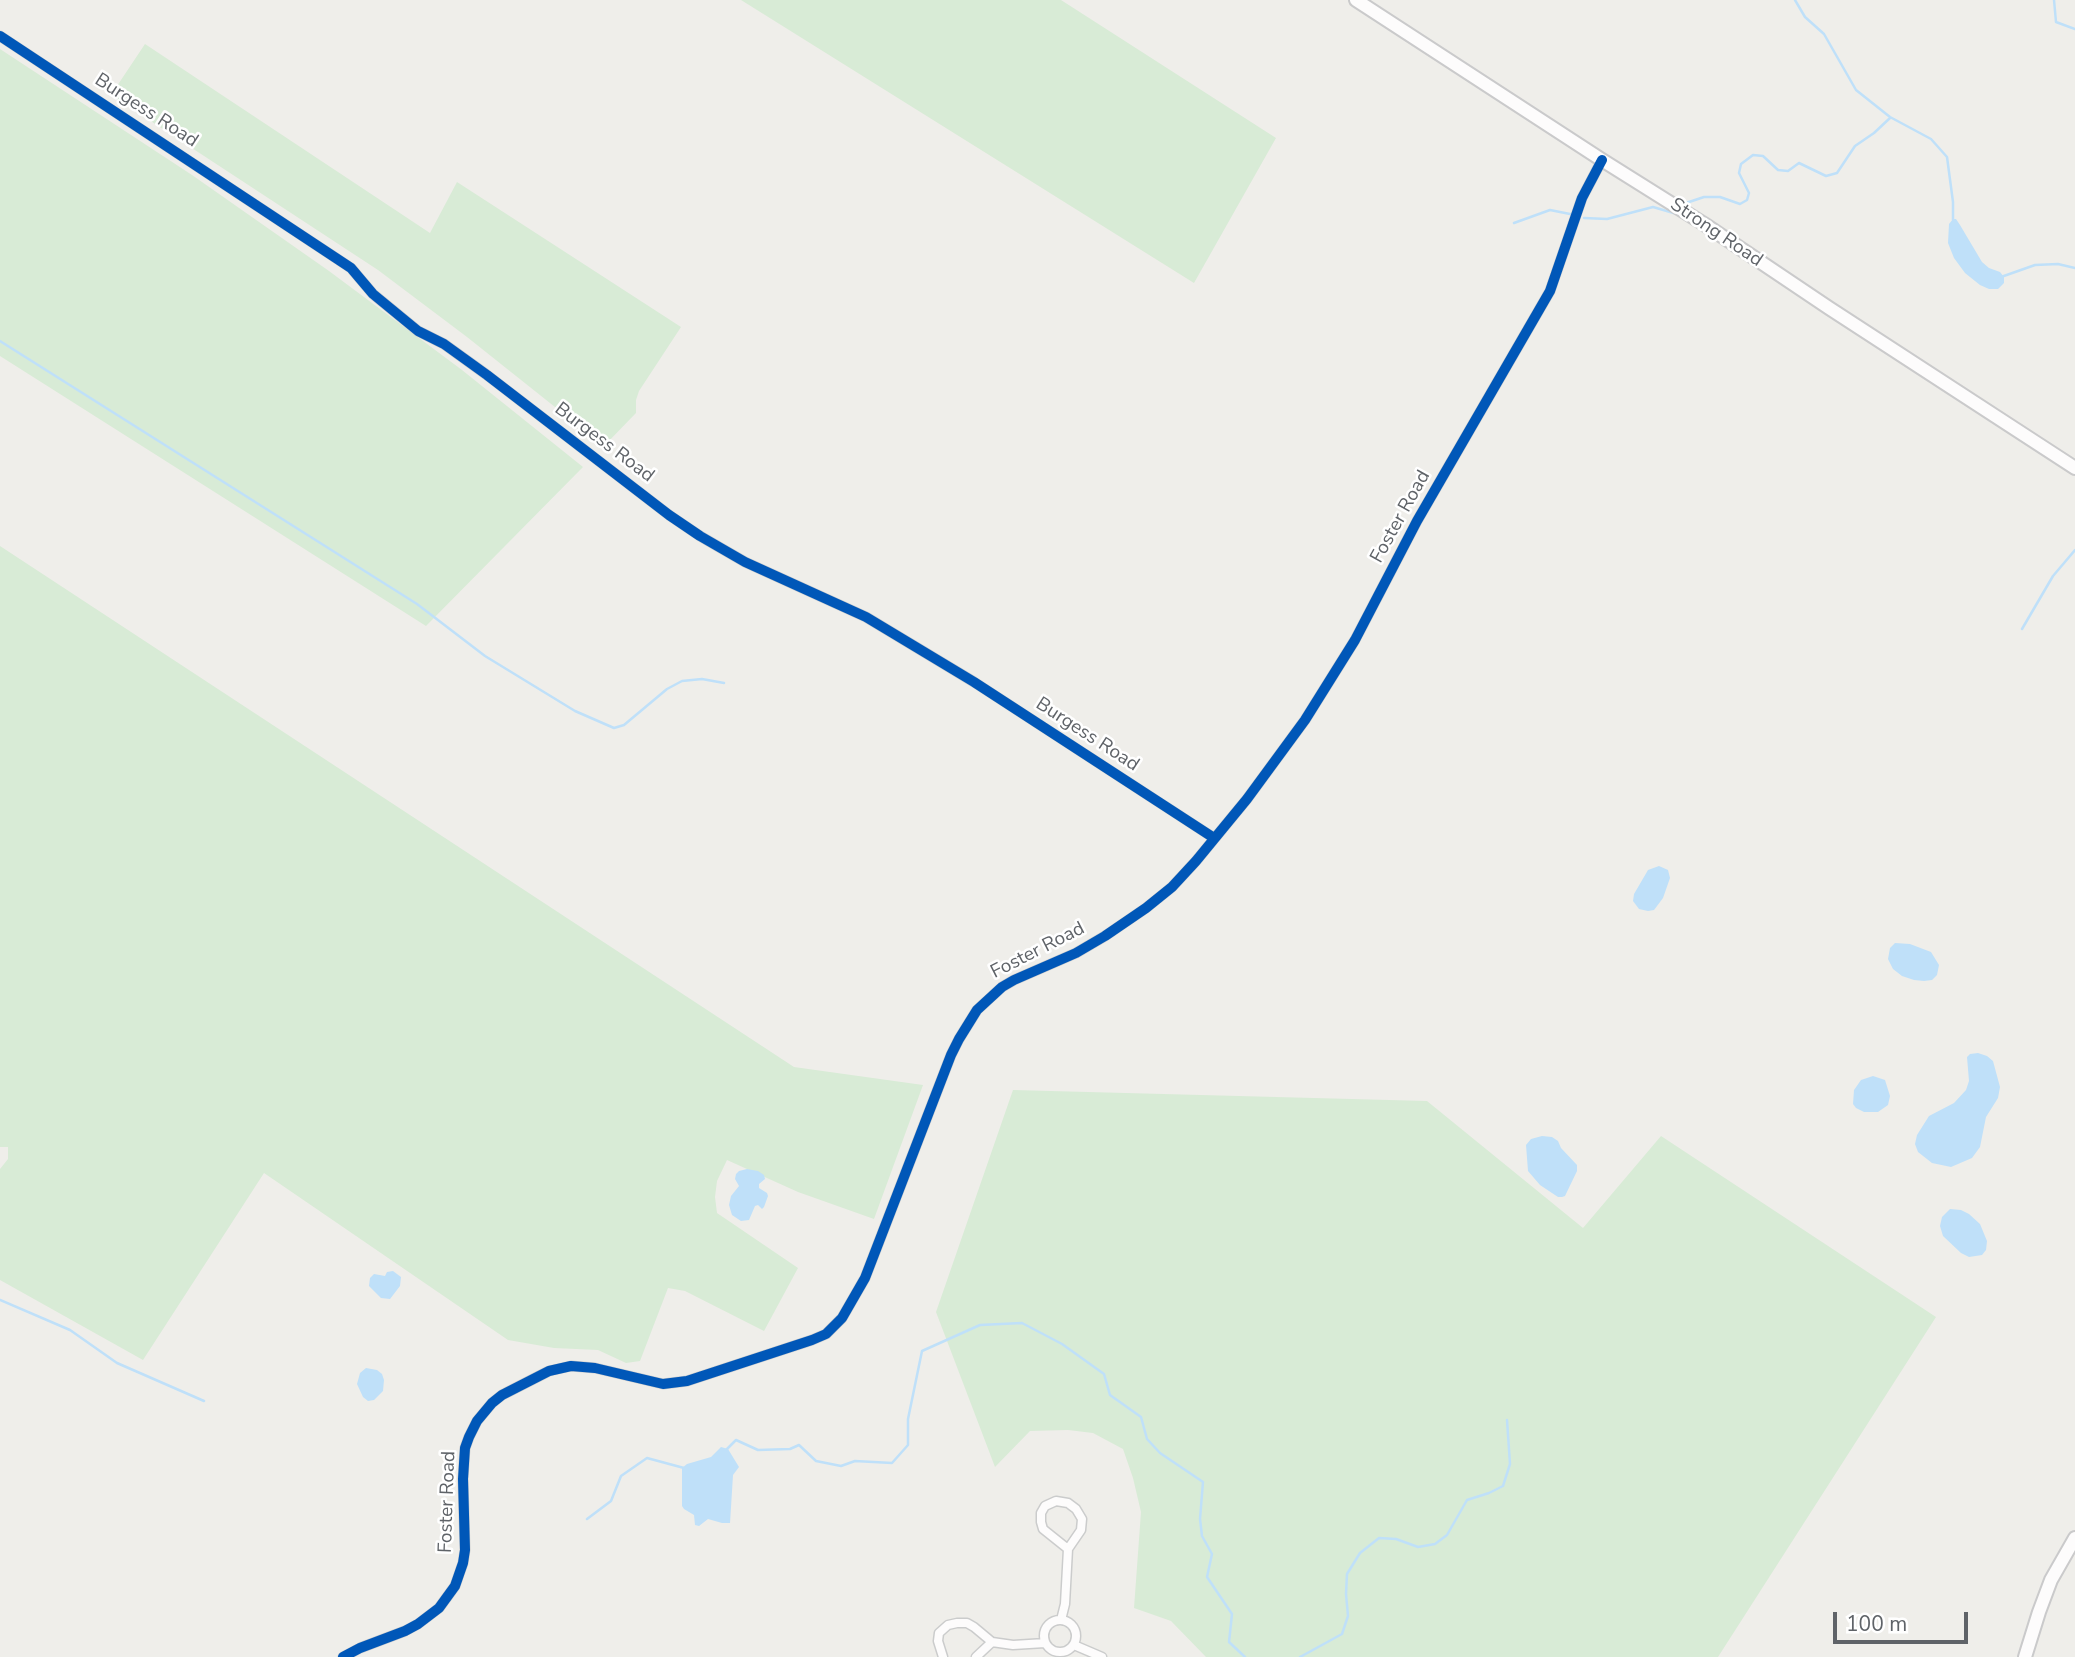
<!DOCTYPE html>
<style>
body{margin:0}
#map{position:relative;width:2075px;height:1657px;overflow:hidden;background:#efeeea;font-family:"Nunito Sans",sans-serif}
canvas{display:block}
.scale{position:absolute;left:1833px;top:1612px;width:135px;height:32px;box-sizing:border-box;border:4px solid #5f6368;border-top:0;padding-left:9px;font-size:21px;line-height:24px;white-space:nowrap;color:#5f6368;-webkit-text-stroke:5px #fff;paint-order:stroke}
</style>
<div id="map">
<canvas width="2075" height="1657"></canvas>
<div class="scale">100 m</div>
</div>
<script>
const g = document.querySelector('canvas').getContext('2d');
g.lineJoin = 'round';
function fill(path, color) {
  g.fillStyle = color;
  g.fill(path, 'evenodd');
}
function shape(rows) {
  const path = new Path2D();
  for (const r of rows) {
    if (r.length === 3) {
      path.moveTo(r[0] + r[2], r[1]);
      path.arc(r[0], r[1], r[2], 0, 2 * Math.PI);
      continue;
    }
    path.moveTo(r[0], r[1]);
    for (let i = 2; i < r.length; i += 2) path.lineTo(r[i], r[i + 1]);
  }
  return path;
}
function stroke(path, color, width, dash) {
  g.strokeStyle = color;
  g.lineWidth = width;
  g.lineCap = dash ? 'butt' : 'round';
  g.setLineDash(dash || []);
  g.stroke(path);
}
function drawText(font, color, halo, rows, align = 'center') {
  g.font = font + ' "Nunito Sans",sans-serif';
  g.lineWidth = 5;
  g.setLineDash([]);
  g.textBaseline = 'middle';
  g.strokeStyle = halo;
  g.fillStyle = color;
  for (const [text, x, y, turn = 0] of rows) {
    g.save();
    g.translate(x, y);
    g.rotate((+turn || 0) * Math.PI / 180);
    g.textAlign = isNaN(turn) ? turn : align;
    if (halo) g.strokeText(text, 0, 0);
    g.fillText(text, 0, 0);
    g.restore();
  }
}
const green = shape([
 [741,0,1061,0,1276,138,1194,283],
 [145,44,430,233,457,182,681,327,639,391,636,400,636,413,604,446,467,337,378,270,111,95],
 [0,49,192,175,329,271,462,370,583,467,426,626,0,356],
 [0,546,794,1067,923,1085,874,1219,798,1192,727,1160,717,1181,715,1197,717,1213,798,1268,764,1331,685,1291,668,1288,640,1361,626,1363,598,1350,554,1348,508,1340,264,1173,143,1360,0,1280,0,1169,8,1159,8,1147,0,1147],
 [1013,1090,1427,1101,1583,1228,1661,1136,1936,1317,1718,1657,1206,1657,1171,1621,1134,1608,1141,1512,1133,1478,1123,1449,1093,1433,1068,1430,1030,1431,995,1467,936,1312]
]);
const water = shape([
 [1953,219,1956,219,1960,225,1982,262,1989,268,2000,272,2004,277,2004,283,1998,289,1989,289,1980,285,1965,273,1954,258,1948,243,1949,224],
 [1659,866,1668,870,1670,878,1663,898,1654,910,1648,911,1639,909,1633,901,1634,894,1648,870],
 [1895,943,1910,944,1931,952,1939,965,1937,975,1932,980,1924,981,1914,980,1902,976,1893,969,1888,959,1890,948],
 [1978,1053,1987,1056,1993,1061,2000,1087,1998,1098,1986,1117,1980,1147,1972,1158,1951,1167,1932,1163,1918,1152,1915,1144,1917,1135,1929,1116,1954,1103,1966,1090,1969,1081,1967,1057,1970,1054],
 [1873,1076,1885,1080,1890,1096,1888,1105,1878,1112,1864,1112,1856,1108,1853,1104,1854,1090,1861,1080],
 [1542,1136,1552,1137,1558,1141,1561,1148,1577,1165,1577,1171,1565,1196,1562,1197,1558,1197,1540,1185,1528,1171,1526,1145,1531,1139],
 [747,1169,758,1171,764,1175,765,1179,759,1184,759,1188,767,1193,768,1196,764,1207,762,1209,758,1205,755,1206,749,1220,741,1221,732,1215,729,1205,731,1196,739,1186,735,1179,736,1174,739,1171],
 [1950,1209,1961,1210,1969,1214,1980,1224,1987,1241,1986,1250,1982,1255,1969,1257,1961,1253,1943,1236,1940,1226,1942,1217],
 [393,1271,401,1277,400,1286,390,1299,381,1298,369,1286,370,1278,374,1274,385,1276,387,1272],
 [366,1368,377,1370,382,1374,384,1380,383,1391,374,1400,368,1401,363,1397,357,1384,360,1373],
 [721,1447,728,1449,739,1467,733,1475,730,1523,722,1523,708,1519,699,1526,695,1525,694,1515,684,1509,682,1506,682,1468,687,1464,711,1457]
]);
const stream = shape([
 [1795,0,1805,17,1824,34,1856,90,1890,117,1931,139,1947,157,1953,202,1953,220],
 [2054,0,2056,22,2075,29],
 [1686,203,1704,197,1720,197,1740,204,1747,200,1749,193,1739,173,1741,164,1753,155,1763,156,1778,170,1788,171,1799,163,1826,176,1837,173,1855,146,1874,133,1890,118],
 [1584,218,1607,219,1653,207,1677,214],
 [1514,223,1550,210,1570,214],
 [2001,277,2035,265,2058,264,2075,268],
 [0,341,417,604,485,656,575,711,614,728,624,725,667,689,682,681,702,679,724,683],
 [2022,629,2053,576,2075,550],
 [0,1300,70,1330,117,1363,204,1401],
 [726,1450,736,1440,758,1450,790,1449,799,1445,816,1461,841,1466,855,1461,892,1463,908,1445,908,1419,922,1351,980,1325,1022,1323,1062,1344,1104,1374,1110,1395,1141,1417,1147,1439,1160,1453,1203,1482,1200,1519,1202,1536,1212,1554,1207,1577,1232,1614,1229,1642,1245,1657],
 [587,1519,611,1501,621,1476,647,1458,684,1468],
 [1300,1657,1342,1634,1348,1616,1346,1594,1347,1574,1360,1553,1379,1538,1396,1539,1418,1547,1435,1544,1447,1535,1467,1500,1489,1493,1503,1486,1510,1464,1507,1420]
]);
const street = shape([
 [0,36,351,268,373,294,418,331,444,344,487,375,669,515,700,536,745,562,866,617,974,682,1214,838],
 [1060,1636,16],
 [1061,1620,1065,1604,1068,1549,1043,1529,1041,1522,1041,1513,1045,1506,1056,1501,1068,1503,1076,1509,1082,1519,1081,1530,1068,1549],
 [1074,1645,1102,1657],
 [343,1657,360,1648,405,1631,418,1624,439,1608,455,1586,463,1563,465,1550,463,1479,465,1448,469,1437,477,1421,492,1403,502,1395,549,1371,571,1366,595,1368,663,1384,687,1381,812,1340,826,1334,842,1318,865,1278,951,1055,959,1039,977,1010,1002,987,1014,980,1076,953,1105,936,1146,908,1172,887,1196,861,1247,799,1305,720,1355,640,1417,521,1550,291,1582,198,1602,160],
 [943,1657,938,1641,939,1633,948,1625,957,1623,967,1623,974,1627,992,1642,1013,1645,1045,1643],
 [976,1657,992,1642]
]);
const secondary = shape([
 [1356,0,1602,160,1704,224,1829,308,2075,468],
 [2025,1657,2039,1612,2051,1580,2075,1538]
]);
const cycleway = shape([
 [0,36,351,268,373,294,418,331,444,344,487,375,669,515,700,536,745,562,866,617,974,682,1214,838],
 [343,1657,360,1648,405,1631,418,1624,439,1608,455,1586,463,1563,465,1550,463,1479,465,1448,469,1437,477,1421,492,1403,502,1395,549,1371,571,1366,595,1368,663,1384,687,1381,812,1340,826,1334,842,1318,865,1278,951,1055,959,1039,977,1010,1002,987,1014,980,1076,953,1105,936,1146,908,1172,887,1196,861,1247,799,1305,720,1355,640,1417,521,1550,291,1582,198,1602,160]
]);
const streetNames = [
 ["Burgess Road",146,111,33],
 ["Strong Road",1716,233,34],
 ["Burgess Road",604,443,37],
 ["Foster Road",1401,517,-61],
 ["Burgess Road",1087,735,33],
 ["Foster Road",1038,951,-27],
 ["Foster Road",448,1502,-88]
];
fill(green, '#d8ebd6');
fill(water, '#bfe0f9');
stroke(stream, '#bfe0f9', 2.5);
stroke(street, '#cbcccc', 11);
stroke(secondary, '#cacacb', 16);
stroke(street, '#fdfcfc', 8);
stroke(secondary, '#fdfcfc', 12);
stroke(cycleway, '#0057b8', 10);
drawText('19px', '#5f6368', '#fff', streetNames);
</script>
